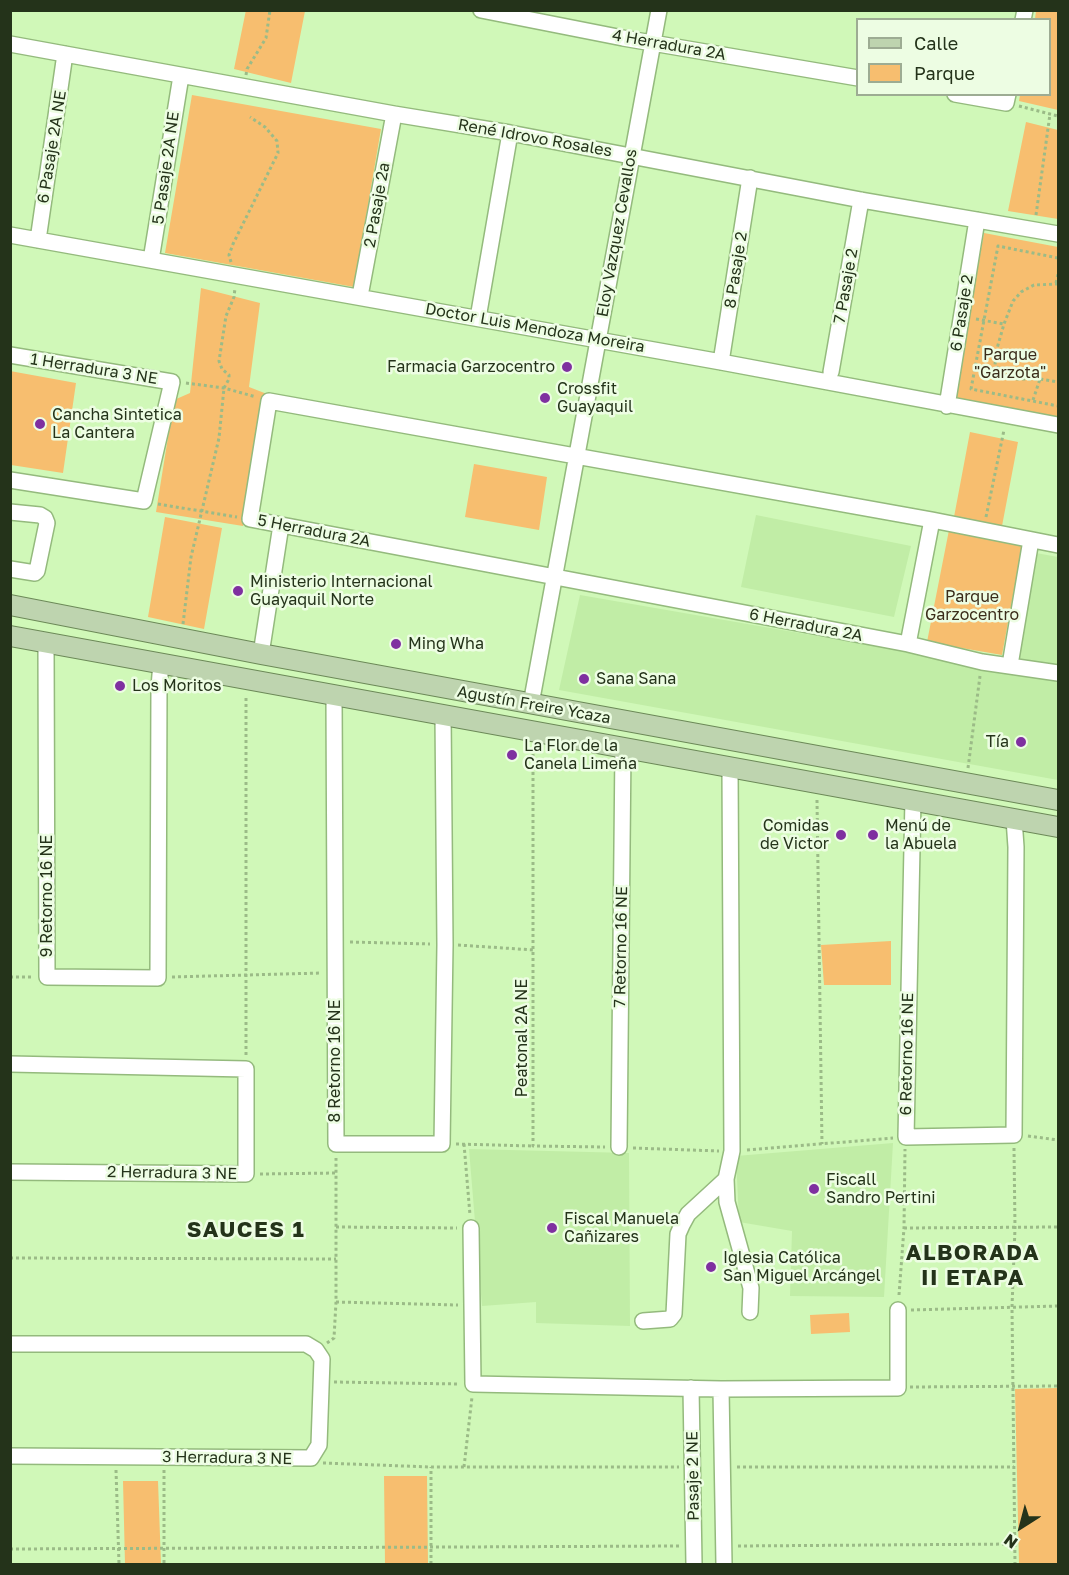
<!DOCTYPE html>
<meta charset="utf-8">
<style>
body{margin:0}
#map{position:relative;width:1069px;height:1575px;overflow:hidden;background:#d0f8b8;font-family:"Golos Text",sans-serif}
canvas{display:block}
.frame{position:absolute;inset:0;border:12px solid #24331a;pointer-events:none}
.legend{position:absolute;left:856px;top:18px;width:195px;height:78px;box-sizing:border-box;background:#edfde3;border:2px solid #9dac93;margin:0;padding:8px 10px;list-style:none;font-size:18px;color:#24331a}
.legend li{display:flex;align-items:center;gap:12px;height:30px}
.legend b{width:30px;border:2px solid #9dac93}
.north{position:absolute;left:991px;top:1497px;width:60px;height:60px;-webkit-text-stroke:4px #edfde3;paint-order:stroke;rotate:216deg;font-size:16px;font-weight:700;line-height:24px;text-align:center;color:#24331a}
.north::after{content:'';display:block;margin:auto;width:21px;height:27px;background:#24331a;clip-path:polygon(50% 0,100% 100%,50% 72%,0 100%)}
</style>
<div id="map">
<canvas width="1069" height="1575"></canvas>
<div class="frame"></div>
<ul class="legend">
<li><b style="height:8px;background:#bed4af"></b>Calle</li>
<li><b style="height:16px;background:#f7be6f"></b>Parque</li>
</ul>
<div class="north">N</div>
</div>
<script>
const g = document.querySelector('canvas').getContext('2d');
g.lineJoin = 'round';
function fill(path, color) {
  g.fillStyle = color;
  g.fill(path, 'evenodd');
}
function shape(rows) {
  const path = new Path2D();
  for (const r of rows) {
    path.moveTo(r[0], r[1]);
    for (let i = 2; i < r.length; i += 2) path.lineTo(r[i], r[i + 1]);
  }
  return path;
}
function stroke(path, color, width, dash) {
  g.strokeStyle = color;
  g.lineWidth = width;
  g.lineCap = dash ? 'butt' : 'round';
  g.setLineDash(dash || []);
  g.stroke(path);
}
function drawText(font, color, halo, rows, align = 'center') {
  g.font = font + ' "Golos Text",sans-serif';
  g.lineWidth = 5;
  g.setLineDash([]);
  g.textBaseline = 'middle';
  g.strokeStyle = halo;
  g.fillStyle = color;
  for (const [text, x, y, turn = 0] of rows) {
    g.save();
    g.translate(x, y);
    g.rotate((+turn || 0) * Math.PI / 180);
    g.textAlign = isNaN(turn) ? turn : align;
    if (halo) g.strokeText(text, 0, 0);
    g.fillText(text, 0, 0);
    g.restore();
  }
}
const built = shape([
 [756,515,911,546,894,617,741,587],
 [1036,553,1058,557,1058,780,559,690,580,595,1013,670],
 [893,1143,884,1297,790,1296,792,1231,739,1222,736,1156],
 [469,1149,629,1153,630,1326,536,1323,536,1302,482,1306]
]);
const green = shape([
 [246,10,305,11,291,83,234,69],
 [1036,11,1058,11,1058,110,1019,101,1020,95,1050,94,1050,20,1035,19],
 [192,95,381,129,354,287,165,253],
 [1026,122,1058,130,1058,219,1008,211],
 [984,233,1058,247,1058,423,953,403],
 [201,288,260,303,249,387,267,394,243,526,156,512,174,400,190,393],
 [10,371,76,383,63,473,11,465],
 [970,432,1018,442,1002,526,954,517],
 [474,464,547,477,539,530,465,517],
 [165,517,222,528,204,629,148,617],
 [949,530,1022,546,1002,655,927,642],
 [891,941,891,985,824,985,821,945],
 [849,1313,850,1332,811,1334,810,1315],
 [1058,1388,1058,1564,1019,1564,1015,1389],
 [384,1476,427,1476,428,1564,385,1564],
 [123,1481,158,1481,161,1564,125,1564]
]);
const path = shape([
 [246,75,247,69,266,38,270,10],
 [1019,106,1058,116],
 [1036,215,1050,114],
 [1058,258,998,246,971,389,1058,406],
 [231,262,229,255,233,244,278,153,277,141,265,127,250,117],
 [1056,283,1058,274],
 [1058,284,1034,285,1021,292,1013,301,1004,324,996,352,995,365,1002,373,1014,379,1040,379,1058,382],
 [976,319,1004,324],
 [186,383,224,388,256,397],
 [1033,400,1040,379],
 [158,504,237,517],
 [986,517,1004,430],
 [183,624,191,557,219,438,224,388,229,379,229,375,222,369,219,361,226,316,234,297,235,288],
 [533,748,533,1146,605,1147],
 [968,768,980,676],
 [817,800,822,1144],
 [350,942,430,944],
 [458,945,534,950],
 [10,977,33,977],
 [172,977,321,973],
 [246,1055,246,696],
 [1028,1136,1058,1140],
 [456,1144,533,1146],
 [464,1144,470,1215],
 [633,1148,719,1151],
 [1014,1148,1015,1228,1012,1307,1015,1564],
 [747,1150,893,1138],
 [260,1174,336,1173],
 [336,1227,457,1228],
 [904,1228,1058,1227],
 [10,1258,336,1259],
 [899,1295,904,1228,905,1149],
 [336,1302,458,1305],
 [911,1310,1058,1306],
 [327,1343,334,1338,336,1302,336,1158],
 [334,1382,459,1384],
 [910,1387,1058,1386],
 [323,1463,431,1467,679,1467],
 [464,1467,472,1397],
 [737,1467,1014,1467],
 [116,1470,119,1564],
 [164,1470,164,1564],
 [738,1546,1015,1544],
 [10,1549,680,1546],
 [431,1564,431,1467]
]);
const minor = shape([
 [481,10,623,38,858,78],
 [1023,20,1025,10],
 [10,44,394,114,510,133,861,200,1058,234],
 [955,94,1006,103,1008,94],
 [10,235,721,362,1058,425],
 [38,240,65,54],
 [151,260,181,76],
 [360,296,394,114],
 [478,318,510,133],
 [10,355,172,382,144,501,10,480],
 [721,362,750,178],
 [831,372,861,200],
 [947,406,977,220],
 [10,512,40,515,45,518,47,523,37,571,35,573,10,569],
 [1058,545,932,520,269,401,250,519,908,644,982,662,1058,673],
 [46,642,47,977,158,978,159,687,161,663],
 [908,644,932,520],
 [261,654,281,525],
 [1010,665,1031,540],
 [334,695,336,1144,442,1144,445,945,443,714],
 [531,704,659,10],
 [730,767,732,1151,726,1179,727,1202,751,1288,750,1312],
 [913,799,906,1137,1014,1135,1016,847,1014,819],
 [10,1064,246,1069,246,1174,10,1172],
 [619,1147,623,747],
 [471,1228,473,1384,721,1389,898,1388,898,1310],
 [643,1321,670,1319,674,1314,678,1234,682,1225,688,1214,726,1179],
 [10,1344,306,1344,316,1350,322,1359,319,1445,311,1458,10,1456],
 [691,1388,694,1564],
 [721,1389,724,1564]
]);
const major = shape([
 [10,605,261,654,1058,800],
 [10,636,1058,827]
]);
const markers = [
 [567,367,6,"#7f30a0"],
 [545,398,6,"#7f30a0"],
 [40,424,6,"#7f30a0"],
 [238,591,6,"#7f30a0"],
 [396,644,6,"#7f30a0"],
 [584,679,6,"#7f30a0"],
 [120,686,6,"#7f30a0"],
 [1021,742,6,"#7f30a0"],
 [512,755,6,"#7f30a0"],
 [841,835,6,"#7f30a0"],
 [873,835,6,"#7f30a0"],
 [814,1189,6,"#7f30a0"],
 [552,1228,6,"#7f30a0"],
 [711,1267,6,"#7f30a0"]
];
const streetNames = [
 ["4 Herradura 2A",669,45,10],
 ["René Idrovo Rosales",535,138,10],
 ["6 Pasaje 2A NE",52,147,-81],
 ["5 Pasaje 2A NE",166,168,-82],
 ["2 Pasaje 2a",377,205,-80],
 ["Eloy Vazquez Cevallos",617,233,-80],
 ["8 Pasaje 2",736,270,-81],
 ["7 Pasaje 2",846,286,-80],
 ["6 Pasaje 2",962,313,-81],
 ["Doctor Luis Mendoza Moreira",535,328,10],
 ["1 Herradura 3 NE",94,369,9],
 ["5 Herradura 2A",314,531,11],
 ["6 Herradura 2A",806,625,11],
 ["Agustín Freire Ycaza",534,705,10],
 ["9 Retorno 16 NE",47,896,-90],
 ["7 Retorno 16 NE",621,947,-89],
 ["Peatonal 2A NE",522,1038,-90],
 ["6 Retorno 16 NE",907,1054,-89],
 ["8 Retorno 16 NE",335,1061,-90],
 ["2 Herradura 3 NE",172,1173,1],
 ["3 Herradura 3 NE",227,1458,1],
 ["Pasaje 2 NE",693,1476,-91]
];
const parkNames = [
 ["Parque",1010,355],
 ["\"Garzota\"",1010,373],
 ["Parque",972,597],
 ["Garzocentro",972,615]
];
const poiNames = [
 ["Farmacia Garzocentro",555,367,"right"],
 ["Crossfit",557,389],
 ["Guayaquil",557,407],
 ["Cancha Sintetica",52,415],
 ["La Cantera",52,433],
 ["Ministerio Internacional",250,582],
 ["Guayaquil Norte",250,600],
 ["Ming Wha",408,644],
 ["Sana Sana",596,679],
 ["Los Moritos",132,686],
 ["Tía",1009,742,"right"],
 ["La Flor de la",524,746],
 ["Canela Limeña",524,764],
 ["Comidas",829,826,"right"],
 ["de Victor",829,844,"right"],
 ["Menú de",885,826],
 ["la Abuela",885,844],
 ["Fiscall",826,1180],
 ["Sandro Pertini",826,1198],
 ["Fiscal Manuela",564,1219],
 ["Cañizares",564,1237],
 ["Iglesia Católica",723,1258],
 ["San Miguel Arcángel",723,1276]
];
const districtNames = [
 ["SAUCES 1",246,1230],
 ["ALBORADA",973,1253],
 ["II ETAPA",973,1278]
];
fill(built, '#c1eda6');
fill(green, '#f7be6f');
stroke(minor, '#94ba7d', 18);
stroke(major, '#6c8958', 22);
stroke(path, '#9bbb87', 3, [3, 3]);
stroke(minor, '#fff', 15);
stroke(major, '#bed4af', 20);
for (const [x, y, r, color] of markers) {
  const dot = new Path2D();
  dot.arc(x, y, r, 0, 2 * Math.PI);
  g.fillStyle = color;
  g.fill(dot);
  stroke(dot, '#edfde3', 2);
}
drawText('16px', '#24331a', '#edfde3', streetNames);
drawText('16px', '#3a2c1a', '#edfde3', parkNames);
drawText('16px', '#24331a', '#edfde3', poiNames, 'left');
g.letterSpacing = '1.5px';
drawText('bold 22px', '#24331a', '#edfde3', districtNames);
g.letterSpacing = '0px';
</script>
